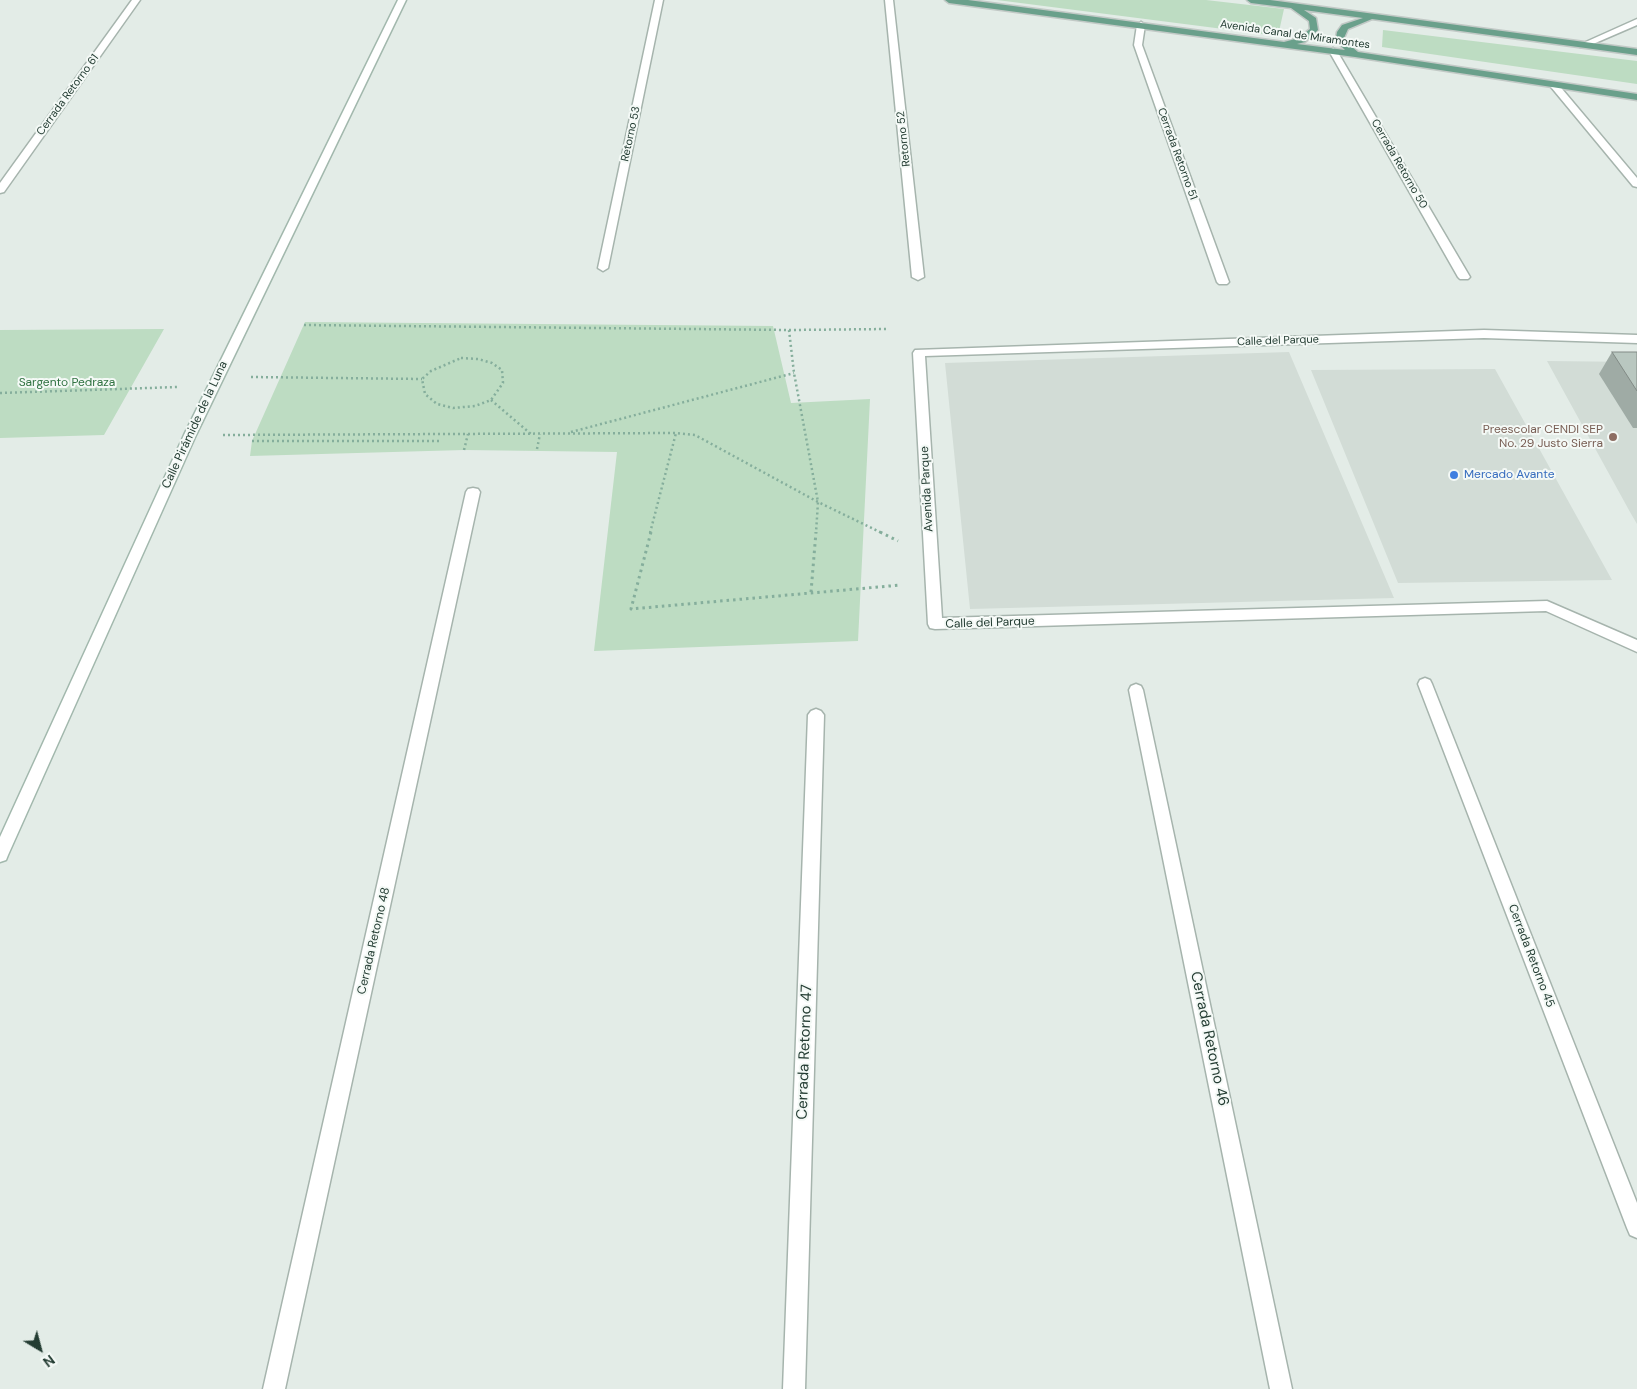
<!DOCTYPE html>
<meta charset="utf-8">
<style>
body{margin:0}
#map{position:relative;width:1637px;height:1389px;overflow:hidden;background:#e3ece7;font-family:"DM Sans",sans-serif}
canvas{display:block}
.north{position:absolute;left:15px;top:1324px;width:50px;height:50px;-webkit-text-stroke:4px #f4f9f6;paint-order:stroke;rotate:143deg;font-size:14px;font-weight:700;line-height:20px;text-align:center;color:#243d33}
.north::after{content:'';display:block;margin:auto;width:18px;height:22px;background:#243d33;clip-path:polygon(50% 0,100% 100%,50% 72%,0 100%)}
</style>
<div id="map">
<canvas width="1637" height="1389"></canvas>
<div class="north">N</div>
</div>
<script>
const g = document.querySelector('canvas').getContext('2d');
g.lineJoin = 'round';
function fill(path, color) {
  g.fillStyle = color;
  g.fill(path, 'evenodd');
}
function shape(rows) {
  const path = new Path2D();
  for (const r of rows) {
    path.moveTo(r[0], r[1]);
    for (let i = 2; i < r.length; i += 2) path.lineTo(r[i], r[i + 1]);
  }
  return path;
}
function stroke(path, color, width, dash) {
  g.strokeStyle = color;
  g.lineWidth = width;
  g.lineCap = dash ? 'butt' : 'round';
  g.setLineDash(dash || []);
  g.stroke(path);
}
function drawText(font, color, halo, rows, align = 'center') {
  g.font = font + ' "DM Sans",sans-serif';
  g.lineWidth = 4;
  g.setLineDash([]);
  g.textBaseline = 'middle';
  g.strokeStyle = halo;
  g.fillStyle = color;
  for (const [text, x, y, turn = 0] of rows) {
    g.save();
    g.translate(x, y);
    g.rotate((+turn || 0) * Math.PI / 180);
    g.textAlign = isNaN(turn) ? turn : align;
    if (halo) g.strokeText(text, 0, 0);
    g.fillText(text, 0, 0);
    g.restore();
  }
}
const built = shape([
 [1289,352,1394,598,970,609,945,363],
 [1547,361,1637,362,1637,524,1630,512],
 [1495,369,1612,580,1398,583,1311,370]
]);
const green = shape([
 [997,0,1206,0,1284,9,1278,36],
 [1383,30,1637,61,1637,84,1382,47],
 [305,322,773,326,791,403,870,399,858,641,594,651,617,452,464,450,250,456,252,441],
 [164,329,104,435,0,438,0,330]
]);
const pathFar1 = shape([
 [304,325,789,330,888,329],
 [789,330,794,373,818,502,816,533],
 [461,358,478,359,492,363,502,370,503,383,491,400,475,406,453,408,437,404,425,394,422,379,431,371,461,358],
 [251,377,422,379],
 [0,393,178,387],
 [491,400,531,434],
 [571,432,794,373],
 [223,435,676,433,695,435,818,502,882,533],
 [252,441,439,441],
 [537,449,540,434],
 [464,450,468,434],
 [650,533,676,433]
]);
const path = shape([
 [651,532,631,609,901,585],
 [880,532,898,541],
 [811,592,816,532]
]);
const street = shape([
 [132,0,140,0,4,192,0,193,0,183,132,0],
 [655,0,663,0,608,268,603,271,598,268,655,0],
 [885,0,893,0,924,277,918,280,912,277,885,0],
 [1637,19,1637,25,1586,47,1580,47,1579,45,1637,19],
 [1141,22,1145,25,1142,45,1229,282,1227,284,1219,284,1217,282,1134,45,1137,25,1141,22],
 [1333,48,1337,51,1470,277,1468,279,1460,279,1458,277,1329,51,1333,48],
 [1554,82,1557,83,1637,178,1637,187,1633,186,1551,87,1551,83,1554,82],
 [1484,330,1637,335,1637,343,1484,338,925,356,942,618,1547,601,1637,640,1637,652,1546,611,935,629,930,628,928,624,913,353,915,350,1484,330],
 [473,488,478,489,480,492,285,1389,263,1389,466,492,468,489,473,488],
 [1425,678,1430,680,1432,684,1637,1203,1637,1238,1630,1235,1627,1228,1418,684,1420,680,1425,678],
 [1136,684,1141,686,1143,690,1292,1389,1270,1389,1129,690,1131,686,1136,684],
 [816,709,821,711,824,715,805,1389,783,1389,808,715,811,711,816,709]
]);
const secondary = shape([
 [398,0,406,0,196,435,8,855,6,860,0,862,0,837,184,435,398,0]
]);
const primary = shape([
 [945,0,968,0,1284,42,1299,38,1310,29,1309,21,1291,8,1251,3,1247,0,1270,0,1637,49,1637,55,1372,19,1348,29,1344,38,1346,42,1358,52,1637,94,1637,100,1355,57,949,3,945,0],
 [1304,10,1363,18,1342,25,1337,32,1336,38,1338,43,1345,50,1297,44,1305,42,1318,30,1316,18,1304,10]
]);
const wall = shape([
 [1612,352,1637,352,1637,428,1633,428,1599,374]
]);
const building = shape([
 [1612,352,1637,352,1637,391,1612,352]
]);
const markers = [
 [1613,437,5,"#8d6e63"],
 [1454,475,5,"#3f7fe0"]
];
const farStreetnames = [
 ["Avenida Canal de Miramontes",1295,35,8],
 ["Cerrada Retorno 61",68,95,-54],
 ["Retorno 53",631,134,-78],
 ["Retorno 52",904,139,-96],
 ["Cerrada Retorno 51",1177,154,70],
 ["Cerrada Retorno 50",1399,164,60],
 ["Calle del Parque",1278,341,-2]
];
const parkNames = [
 ["Sargento Pedraza",67,383]
];
const streetNames = [
 ["Calle Pirámide de la Luna",195,425,-65],
 ["Avenida Parque",927,489,-93],
 ["Calle del Parque",990,623,-2],
 ["Cerrada Retorno 48",374,941,-77],
 ["Cerrada Retorno 45",1531,956,69]
];
const educationNames = [
 ["Preescolar CENDI SEP",1603,430],
 ["No. 29 Justo Sierra",1603,444]
];
const shopNames = [
 ["Mercado Avante",1464,475]
];
const nearStreetnames = [
 ["Cerrada Retorno 46",1209,1039,78],
 ["Cerrada Retorno 47",805,1052,-88]
];
fill(built, '#d2dcd6');
fill(green, '#bddcc2');
stroke(street, '#a6b4ad', 3);
stroke(secondary, '#a2b8ad', 3);
stroke(primary, '#c2c9c6', 3);
stroke(pathFar1, '#85ae9c', 2.5, [2, 3]);
stroke(path, '#85ae9c', 3, [2.5, 4]);
fill(street, '#fff');
fill(secondary, '#fff');
fill(primary, '#6aa08b');
fill(wall, '#9faba5');
fill(building, '#b9c7c0');
stroke(building, '#828b86', 1);
for (const [x, y, r, color] of markers) {
  const dot = new Path2D();
  dot.arc(x, y, r, 0, 2 * Math.PI);
  g.fillStyle = color;
  g.fill(dot);
  stroke(dot, '#f4f9f6', 2);
}
drawText('11px', '#243d33', '#f4f9f6', farStreetnames);
drawText('12px', '#307241', '#f4f9f6', parkNames);
drawText('12px', '#243d33', '#f4f9f6', streetNames);
drawText('12px', '#785e54', '#f4f9f6', educationNames, 'right');
drawText('12px', '#366cbe', '#f4f9f6', shopNames, 'left');
drawText('15px', '#243d33', '#f4f9f6', nearStreetnames);
</script>
